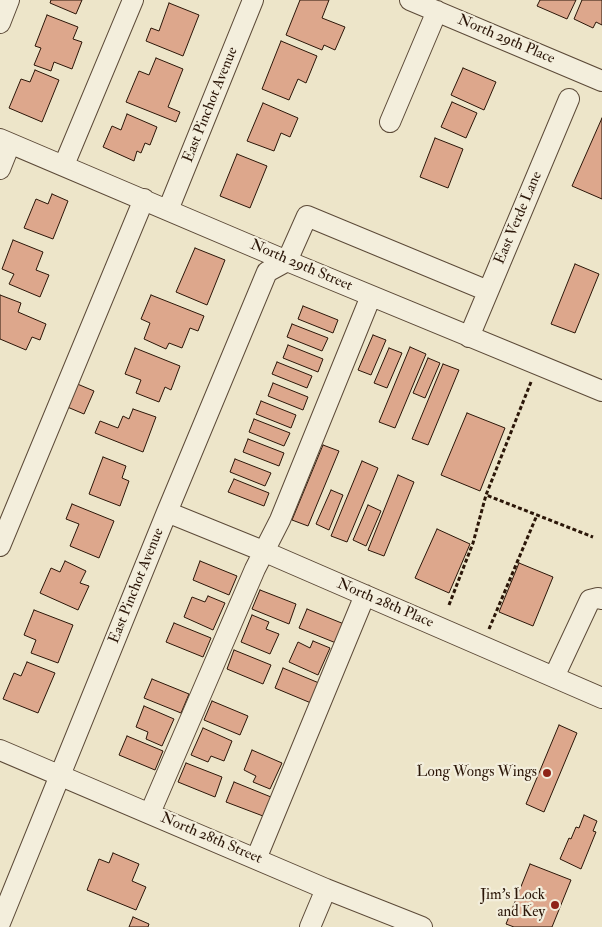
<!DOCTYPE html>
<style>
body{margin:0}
canvas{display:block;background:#ede5c9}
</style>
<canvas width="602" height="927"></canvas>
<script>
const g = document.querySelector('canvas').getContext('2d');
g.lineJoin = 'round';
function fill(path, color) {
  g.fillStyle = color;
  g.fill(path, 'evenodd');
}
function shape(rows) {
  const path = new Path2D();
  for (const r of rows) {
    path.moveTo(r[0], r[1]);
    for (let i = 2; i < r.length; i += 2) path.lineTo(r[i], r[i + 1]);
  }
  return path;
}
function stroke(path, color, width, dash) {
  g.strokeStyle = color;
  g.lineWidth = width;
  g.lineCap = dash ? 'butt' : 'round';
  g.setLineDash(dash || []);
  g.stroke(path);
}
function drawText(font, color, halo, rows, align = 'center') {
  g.font = font + ' "IM FELL Double Pica",serif';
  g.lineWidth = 4.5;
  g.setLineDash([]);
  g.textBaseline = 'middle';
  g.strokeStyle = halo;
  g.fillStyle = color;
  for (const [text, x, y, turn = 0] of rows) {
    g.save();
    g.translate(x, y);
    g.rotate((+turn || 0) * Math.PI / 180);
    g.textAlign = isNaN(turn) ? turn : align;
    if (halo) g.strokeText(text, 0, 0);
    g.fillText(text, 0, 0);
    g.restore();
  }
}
const building = shape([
 [51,0,82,0,76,14,50,3,51,0],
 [300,0,329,0,322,18,345,27,335,50,324,45,322,50,286,35,300,0],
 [540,0,576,0,567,19,537,6,540,0],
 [582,0,602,0,602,25,596,22,593,28,574,19,582,0],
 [169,3,199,15,183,56,146,41,151,28,159,31,169,3],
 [47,15,78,27,73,39,82,42,72,69,54,62,51,71,34,65,41,48,35,46,47,15],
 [281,41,317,56,306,83,298,79,289,100,262,89,281,41],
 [156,58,183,69,168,107,180,112,176,122,126,102,139,71,149,75,156,58],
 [463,68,496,82,484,110,451,95,463,68],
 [35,70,59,80,42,122,9,108,21,79,30,82,35,70],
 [452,102,477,113,466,138,441,127,452,102],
 [263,103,298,118,290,137,281,133,274,151,247,141,263,103],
 [127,114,157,127,150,145,145,143,141,153,137,151,134,161,103,147,112,126,121,130,127,114],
 [602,118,602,199,572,186,602,118],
 [435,138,463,149,448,188,420,177,435,138],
 [237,154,267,166,250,208,220,196,237,154],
 [52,194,68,201,53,239,24,228,36,199,48,204,52,194],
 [13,240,43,252,36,270,49,275,40,297,9,284,14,274,2,269,13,240],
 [195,248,225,260,207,305,176,292,195,248],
 [575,264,599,274,575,333,551,324,575,264],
 [0,295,21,303,18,312,46,324,40,340,32,337,26,350,0,339,0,295],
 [151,295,204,316,198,331,190,328,182,348,169,343,166,349,144,339,150,323,141,319,151,295],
 [303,306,338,320,333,333,298,319,303,306],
 [292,324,328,338,322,351,287,337,292,324],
 [373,335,386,340,371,375,358,370,373,335],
 [288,345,323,359,318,372,283,358,288,345],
 [410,347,426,354,395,428,379,422,410,347],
 [135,348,180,366,171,390,165,387,159,402,136,393,141,380,125,374,135,348],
 [389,348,402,353,387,388,374,383,389,348],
 [428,358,440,363,425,398,413,393,428,358],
 [277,362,312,376,307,388,272,374,277,362],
 [443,364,459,370,428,445,412,439,443,364],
 [75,383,94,391,84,414,65,406,75,383],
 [273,383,308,397,303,410,268,396,273,383],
 [261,401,296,415,291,428,256,414,261,401],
 [133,409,156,417,143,452,95,433,100,421,118,428,123,416,129,419,133,409],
 [467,413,505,428,480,491,441,475,467,413],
 [254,419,290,433,284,446,249,432,254,419],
 [248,439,284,453,279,466,243,452,248,439],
 [323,445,339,451,308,526,292,520,323,445],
 [103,457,126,466,122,478,129,481,120,506,89,494,103,457],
 [235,459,271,473,265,486,230,472,235,459],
 [362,461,378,468,347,542,331,536,362,461],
 [398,475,414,482,384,556,368,550,398,475],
 [234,479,269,493,264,506,228,492,234,479],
 [331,490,343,495,329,530,316,524,331,490],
 [72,504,114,521,99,558,70,546,79,524,66,519,72,504],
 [368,505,381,511,366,546,353,540,368,505],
 [437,529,470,544,449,593,415,578,437,529],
 [65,561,86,571,80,583,89,586,78,610,40,593,51,568,60,572,65,561],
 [200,561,237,576,229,595,193,580,200,561],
 [519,563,553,577,533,626,499,612,519,563],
 [260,590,296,604,289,624,252,609,260,590],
 [208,596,225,603,213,630,184,617,192,597,205,602,208,596],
 [307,609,344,624,336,643,299,628,307,609],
 [34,610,73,625,58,663,31,653,36,640,24,635,34,610],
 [252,615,269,622,266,629,279,634,270,654,241,642,252,615],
 [174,623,211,638,203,657,166,642,174,623],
 [313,641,330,648,318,675,289,662,298,642,310,648,313,641],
 [234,650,271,665,263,684,227,669,234,650],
 [27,662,55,673,38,713,3,699,14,673,21,676,27,662],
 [283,668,319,683,311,703,275,688,283,668],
 [152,679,189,694,181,713,144,698,152,679],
 [212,701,248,716,240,735,204,720,212,701],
 [144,706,174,719,162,746,146,739,148,732,136,727,144,706],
 [559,725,577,733,544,812,526,804,559,725],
 [203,728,232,741,224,761,211,756,208,762,191,755,203,728],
 [127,736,163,751,155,770,119,755,127,736],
 [252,750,282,763,270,789,253,782,256,776,244,770,252,750],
 [186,763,222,777,215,797,178,782,186,763],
 [234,782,271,797,263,816,226,802,234,782],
 [584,815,597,821,593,831,596,832,581,869,560,859,569,838,571,839,576,827,579,828,584,815],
 [113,853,139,864,132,881,146,887,136,910,87,890,99,859,109,863,113,853],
 [530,864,571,880,552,927,514,927,506,924,530,864],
 [133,917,149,924,148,927,129,927,133,917]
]);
const path = shape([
 [531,382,486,495,593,537],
 [449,605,473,543,486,495],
 [489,629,537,515]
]);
const minor = shape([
 [410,0,602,81],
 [0,23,9,0],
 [390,122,437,11],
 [0,139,287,261,602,391],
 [64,165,133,0],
 [0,169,10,144],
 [168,210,253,0],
 [287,261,307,216,488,291],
 [469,337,569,99],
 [167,512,263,551,602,698],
 [0,546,144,199],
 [554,677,590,600,598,598,602,599],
 [0,750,326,889,422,927],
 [150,813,255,569,280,520,371,296],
 [256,859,365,595],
 [0,923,167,512,267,272,287,261],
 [310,927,326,889]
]);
const markers = [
 [547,773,5,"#8f2418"],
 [555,905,5,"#8f2418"]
];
const streetNames = [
 ["North 29th Place",506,40,23],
 ["East Pinchot Avenue",211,105,-68],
 ["East Verde Lane",519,218,-67],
 ["North 29th Street",301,266,23],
 ["East Pinchot Avenue",137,586,-68],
 ["North 28th Place",385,604,23],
 ["North 28th Street",211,839,23]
];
const poiNames = [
 ["Long Wongs Wings",537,773],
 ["Jim's Lock",545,896],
 ["and Key",545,913]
];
fill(building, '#dda78c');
stroke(building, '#2b1608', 1);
stroke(minor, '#5c4a38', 22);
stroke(path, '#2b1608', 3, [4, 2.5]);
stroke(minor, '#f3eedc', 20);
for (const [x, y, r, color] of markers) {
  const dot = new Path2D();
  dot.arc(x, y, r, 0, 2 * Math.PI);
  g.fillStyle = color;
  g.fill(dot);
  stroke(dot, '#f3eedc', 2);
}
drawText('15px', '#2b1608', '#f3eedc', streetNames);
drawText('15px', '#2b1608', '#f3eedc', poiNames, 'right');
</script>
